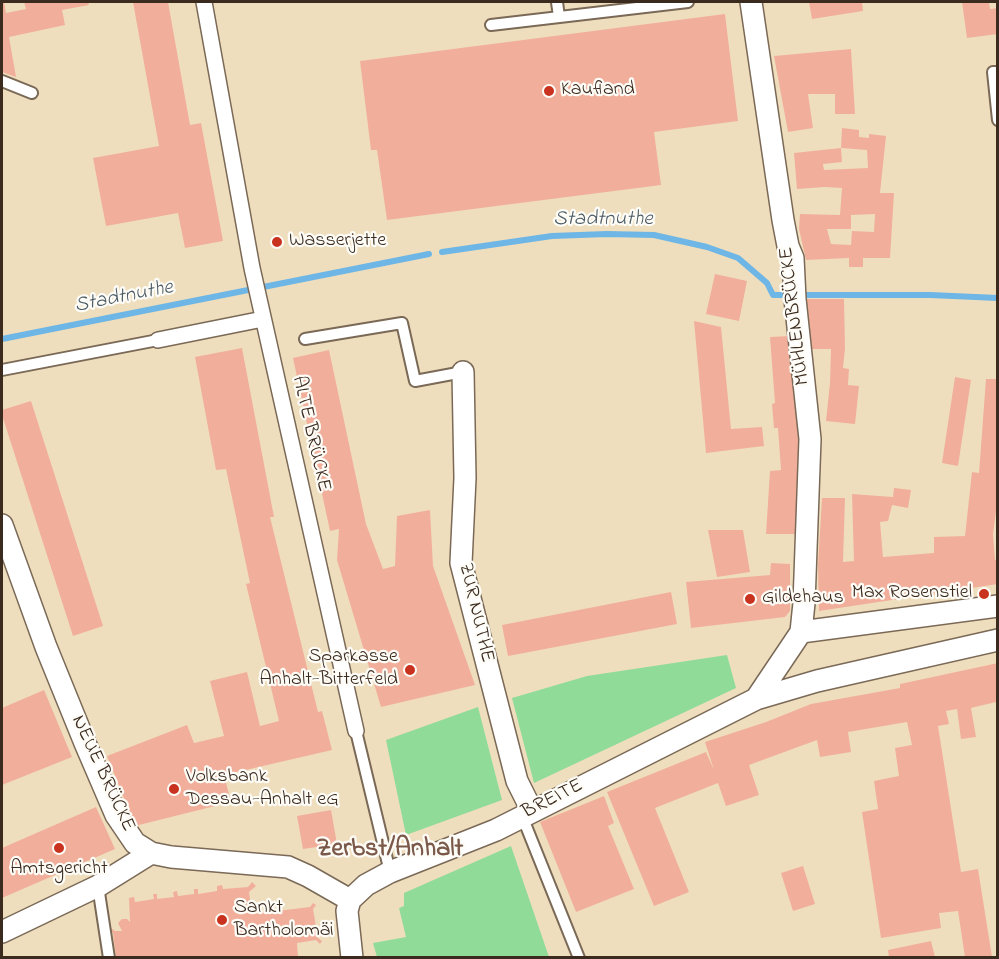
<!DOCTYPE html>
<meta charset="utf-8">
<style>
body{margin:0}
#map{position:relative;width:999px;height:959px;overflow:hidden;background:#efdebd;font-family:"Indie Flower",sans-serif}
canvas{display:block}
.frame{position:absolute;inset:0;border:3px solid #3b2a1e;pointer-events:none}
</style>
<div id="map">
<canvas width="999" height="959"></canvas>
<div class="frame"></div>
</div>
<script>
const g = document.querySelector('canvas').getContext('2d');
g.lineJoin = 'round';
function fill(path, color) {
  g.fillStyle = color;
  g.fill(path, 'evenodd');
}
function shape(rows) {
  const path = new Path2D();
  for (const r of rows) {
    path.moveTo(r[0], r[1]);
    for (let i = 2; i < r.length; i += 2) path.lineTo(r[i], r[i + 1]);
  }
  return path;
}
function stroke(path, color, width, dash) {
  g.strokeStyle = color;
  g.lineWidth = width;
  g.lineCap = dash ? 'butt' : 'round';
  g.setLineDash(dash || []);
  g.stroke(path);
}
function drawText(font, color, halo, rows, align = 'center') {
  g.font = font + ' "Indie Flower",sans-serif';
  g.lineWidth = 4.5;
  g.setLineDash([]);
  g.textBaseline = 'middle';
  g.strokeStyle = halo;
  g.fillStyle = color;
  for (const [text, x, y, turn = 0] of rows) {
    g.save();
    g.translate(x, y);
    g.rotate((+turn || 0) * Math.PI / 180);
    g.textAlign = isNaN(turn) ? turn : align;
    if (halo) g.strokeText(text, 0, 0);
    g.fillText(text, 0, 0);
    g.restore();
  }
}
const green = shape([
 [727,655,736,688,534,783,512,698,587,676],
 [478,707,502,800,406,835,386,740],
 [511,846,549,957,377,957,373,943,406,937,399,908,404,906,404,893]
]);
const stream = shape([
 [442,252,552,236,607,234,654,235,707,247,738,258,767,283,773,295,930,295,998,298],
 [2,339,429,254]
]);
const building = shape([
 [2,2,4,2,6,13,26,9,24,2,88,2,89,5,62,10,65,25,9,37,16,77,2,72],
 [133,2,168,2,190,125,201,123,223,241,185,248,178,213,106,226,93,158,159,146],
 [809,2,862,2,863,11,812,19],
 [962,2,989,2,990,9,998,8,998,34,967,38],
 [725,14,738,121,654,132,661,185,387,220,377,150,371,150,360,61],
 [851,49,855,114,835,114,835,94,808,94,813,128,788,132,774,56],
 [842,128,859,130,859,137,869,138,869,134,886,136,880,193,894,193,890,258,863,258,863,267,849,267,849,258,806,260,799,229,800,214,840,215,842,188,825,187,797,189,794,153,841,148,842,162,823,164,824,170,868,168,867,150,841,148],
 [875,214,874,232,852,231,851,245,831,244,827,229,851,229,851,215],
 [715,274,747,281,739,321,706,314],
 [807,299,844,299,845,349,843,368,849,369,848,385,859,386,855,424,826,421,830,383,831,349,807,349],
 [694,321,721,327,731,429,762,427,764,446,706,453],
 [790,336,794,349,802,470,799,534,766,534,770,471,781,470,778,428,774,428,772,404,775,403,770,337],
 [242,348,274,517,270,517,318,712,322,711,332,750,224,775,231,802,135,826,107,756,187,725,194,743,224,736,210,681,247,672,260,726,279,721,246,584,250,583,226,469,216,470,195,357],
 [329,350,366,524,383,569,395,566,397,516,430,510,433,566,475,685,381,707,337,560,339,529,330,531,293,358],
 [955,377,971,380,958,466,942,463],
 [986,379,998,379,998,496,993,534,995,560,998,559,998,584,819,611,818,565,822,498,845,498,843,562,854,561,852,494,893,497,894,488,911,490,908,508,892,505,888,521,880,522,883,557,934,553,934,537,965,536,972,472,979,473],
 [31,401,103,626,73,636,2,415,2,410],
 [708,530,743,530,750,572,717,577],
 [771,563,790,564,790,611,785,617,691,628,686,582,770,575],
 [671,592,677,624,508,656,502,625],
 [998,663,996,702,971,708,976,737,961,739,957,709,946,711,949,724,938,726,961,872,978,869,992,957,965,957,958,911,939,913,941,928,881,938,862,812,878,809,874,781,899,776,895,748,912,745,907,722,848,732,851,752,820,757,817,740,749,765,759,795,726,806,718,783,655,808,689,892,654,906,607,792,706,752,714,770,705,742,766,722,811,704,900,688,900,684],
 [44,690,72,757,2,785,2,708],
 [604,796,614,823,608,826,634,889,576,912,540,822],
 [96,807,115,849,2,898,2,848],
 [331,810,337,844,303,849,297,816],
 [803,866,815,904,793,911,781,873],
 [252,882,256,886,249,892,252,914,310,907,313,903,316,905,313,909,318,938,322,941,320,944,316,940,297,943,298,957,116,957,113,933,109,931,111,928,115,931,122,931,118,923,122,919,127,919,130,922,129,898,134,897,135,902,154,899,153,894,157,894,157,899,174,897,173,892,177,891,178,896,194,894,194,889,198,889,198,894,217,891,217,886,222,885,223,889,248,887],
 [931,941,935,957,889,957,888,950]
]);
const service = shape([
 [557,2,559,17],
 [491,25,688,2],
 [998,72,993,72,998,120],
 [2,81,32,93],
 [305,339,402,323,415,381,463,372],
 [2,370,158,340],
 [356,731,390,872],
 [522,816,579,958],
 [98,886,109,958]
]);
const pedestrian = shape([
 [204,2,252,268,356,731],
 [158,340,263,319]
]);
const minor = shape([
 [751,2,783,220,788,246,793,258,795,299,810,439,804,603,801,632],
 [463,372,465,478,461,563,517,781,532,811],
 [2,525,46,647,85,743,116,815,135,843,151,853,171,857,288,867,308,876,350,900],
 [756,699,801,632,998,606],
 [2,932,98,886,151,853],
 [352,958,347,911,350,900,366,885,390,872,496,830,756,699,817,681,998,640]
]);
const markers = [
 [549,91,6,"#c8321e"],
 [277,242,6,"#c8321e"],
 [984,594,6,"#c8321e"],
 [750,599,6,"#c8321e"],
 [410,670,6,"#c8321e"],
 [174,789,6,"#c8321e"],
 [59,848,6,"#c8321e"],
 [222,920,6,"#c8321e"]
];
const poiNames = [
 ["Kaufland",561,91],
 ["Wasserjette",289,242],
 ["Max Rosenstiel",972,594,"right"],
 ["Gildehaus",762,599],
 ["Sparkasse",398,658,"right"],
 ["Anhalt-Bitterfeld",398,681,"right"],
 ["Volksbank",186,778],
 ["Dessau-Anhalt eG",186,801],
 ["Amtsgericht",59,870,"center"],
 ["Sankt",234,909],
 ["Bartholomäi",234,932]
];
const streetNames = [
 ["MÜHLENBRÜCKE",796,316,-97],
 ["ALTE BRÜCKE",310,434,77],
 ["ZUR NUTHE",475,613,77],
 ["NEUE BRÜCKE",102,774,65],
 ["BREITE",553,800,-27]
];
const waterNames = [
 ["Stadtnuthe",603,221],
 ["Stadtnuthe",124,298,-11]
];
const districtNames = [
 ["Zerbst/Anhalt",390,851]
];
fill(green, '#90db98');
stroke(stream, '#6db6e5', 6);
fill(building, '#f1af9b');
stroke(service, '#7a6956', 14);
stroke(pedestrian, '#7a6956', 18);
stroke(minor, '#7a6956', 24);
stroke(service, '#fff', 10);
stroke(pedestrian, '#fff', 15);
stroke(minor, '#fff', 21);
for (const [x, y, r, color] of markers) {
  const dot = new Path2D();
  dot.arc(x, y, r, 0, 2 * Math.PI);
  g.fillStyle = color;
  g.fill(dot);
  stroke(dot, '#fdfcf7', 2);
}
drawText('20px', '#3b2a1e', '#fdfcf7', poiNames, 'left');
drawText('20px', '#3b2a1e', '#fdfcf7', streetNames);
drawText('italic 21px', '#4c5b64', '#fdfcf7', waterNames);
drawText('bold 26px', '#7b594a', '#fdfcf7', districtNames);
</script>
